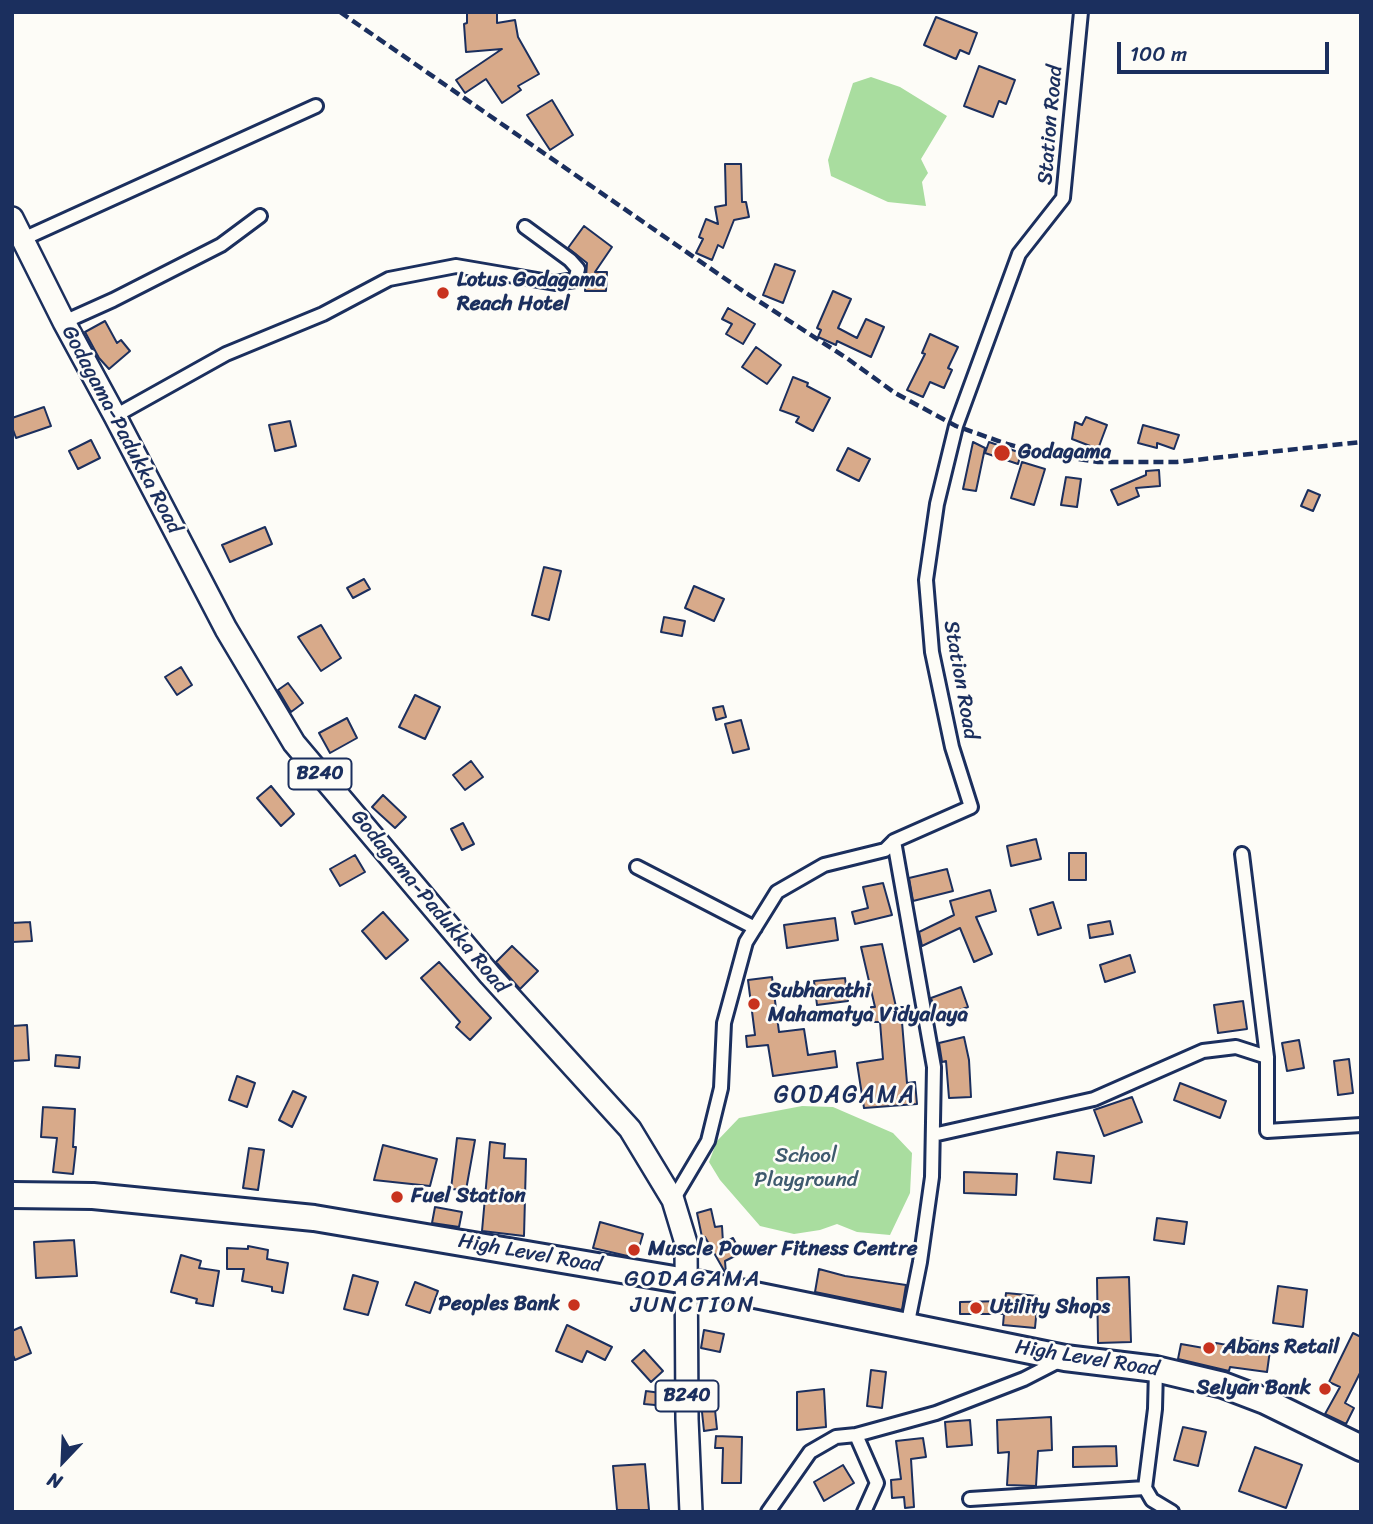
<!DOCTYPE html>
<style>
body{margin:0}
#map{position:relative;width:1373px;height:1524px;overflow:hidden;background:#fdfcf7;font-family:Sriracha,sans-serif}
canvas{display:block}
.frame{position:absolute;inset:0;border:14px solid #1b2f5e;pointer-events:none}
.north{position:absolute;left:28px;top:1426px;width:70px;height:70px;-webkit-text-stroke:5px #fdfcf7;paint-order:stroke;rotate:203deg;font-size:19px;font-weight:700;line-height:28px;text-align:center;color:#1b2f5e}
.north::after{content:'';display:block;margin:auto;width:24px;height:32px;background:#1b2f5e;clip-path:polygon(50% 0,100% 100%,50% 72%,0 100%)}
.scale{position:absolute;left:1117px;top:42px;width:212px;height:32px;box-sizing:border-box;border:4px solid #1b2f5e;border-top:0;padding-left:9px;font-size:21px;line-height:24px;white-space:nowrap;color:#1b2f5e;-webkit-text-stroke:5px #fdfcf7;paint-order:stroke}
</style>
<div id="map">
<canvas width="1373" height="1524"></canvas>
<div class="frame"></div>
<div class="north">N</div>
<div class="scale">100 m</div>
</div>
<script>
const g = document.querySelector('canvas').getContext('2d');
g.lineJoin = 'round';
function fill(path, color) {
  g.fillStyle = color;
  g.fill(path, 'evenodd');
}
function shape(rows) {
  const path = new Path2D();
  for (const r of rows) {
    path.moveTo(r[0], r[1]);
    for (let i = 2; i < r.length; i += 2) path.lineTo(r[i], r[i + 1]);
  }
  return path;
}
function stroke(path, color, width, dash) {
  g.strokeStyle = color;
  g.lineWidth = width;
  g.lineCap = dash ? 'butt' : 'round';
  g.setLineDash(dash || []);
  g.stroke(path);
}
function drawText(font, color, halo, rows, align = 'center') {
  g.font = font + ' Sriracha,sans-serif';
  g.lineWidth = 5;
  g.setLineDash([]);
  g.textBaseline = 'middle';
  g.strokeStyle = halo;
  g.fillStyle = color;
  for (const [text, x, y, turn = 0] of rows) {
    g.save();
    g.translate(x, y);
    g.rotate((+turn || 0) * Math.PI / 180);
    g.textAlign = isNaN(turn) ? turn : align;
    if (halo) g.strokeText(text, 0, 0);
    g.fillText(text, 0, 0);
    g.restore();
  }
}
const green = shape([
 [871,77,900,87,947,116,921,159,928,173,922,182,926,206,888,202,831,176,828,160,853,83],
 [802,1106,833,1107,893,1133,912,1153,910,1193,890,1235,857,1232,837,1224,820,1230,794,1234,760,1226,720,1180,709,1162,717,1141,739,1118]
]);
const building = shape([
 [467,12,497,12,497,23,515,20,518,37,539,74,518,86,521,90,502,103,486,79,465,93,456,80,502,49,466,52,464,24,467,23,467,12],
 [936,17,977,33,969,54,960,50,956,59,924,45,936,17],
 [979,66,1015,80,1006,104,999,101,993,117,964,106,979,66],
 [552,100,573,135,550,150,527,115,552,100],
 [725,164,741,164,742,202,746,202,749,217,734,220,723,248,718,245,712,260,696,253,703,239,699,237,706,219,718,224,715,207,726,205,725,164],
 [584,226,612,247,595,272,607,272,606,291,585,291,587,263,568,248,584,226],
 [775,264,795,271,783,303,763,295,775,264],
 [833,291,851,299,838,328,857,338,866,319,884,327,871,357,837,341,836,345,818,337,821,330,817,328,833,291],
 [728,308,755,324,743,344,726,334,732,324,722,319,728,308],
 [105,321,117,343,121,340,130,351,109,369,99,358,85,332,105,321],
 [930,334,958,347,948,368,952,370,944,388,930,382,923,397,907,390,925,354,922,353,930,334],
 [756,347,781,365,767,384,742,367,756,347],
 [793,377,808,383,807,386,830,398,813,431,796,422,799,417,780,410,793,377],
 [44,407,51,426,16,438,12,427,12,418,44,407],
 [1086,417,1107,425,1098,449,1072,439,1075,422,1082,425,1086,417],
 [290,421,296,446,275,451,269,425,290,421],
 [1143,425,1179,435,1174,449,1157,443,1157,448,1138,443,1143,425],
 [91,440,100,458,78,469,69,451,91,440],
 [973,442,985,448,976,491,963,489,973,442],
 [989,442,1021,453,1018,464,985,453,989,442],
 [848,448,870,459,859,481,837,470,848,448],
 [1022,462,1045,469,1034,505,1011,498,1022,462],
 [1159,470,1160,486,1136,488,1139,496,1118,505,1111,490,1146,475,1146,471,1159,470],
 [1066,477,1081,479,1077,507,1061,505,1066,477],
 [1308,490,1320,495,1313,511,1301,506,1308,490],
 [265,527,272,544,230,562,222,545,265,527],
 [544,567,561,571,549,620,532,615,544,567],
 [364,579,370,589,353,598,347,588,364,579],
 [694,586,724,599,714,621,685,608,694,586],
 [664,617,685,621,682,636,661,632,664,617],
 [321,625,341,658,321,671,298,637,321,625],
 [181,667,192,685,177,695,165,677,181,667],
 [288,683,303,703,291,712,278,690,288,683],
 [415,695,440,707,425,739,399,727,415,695],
 [723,706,726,717,716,720,713,708,723,706],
 [347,718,357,738,330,753,319,733,347,718],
 [741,720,749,749,733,753,725,724,741,720],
 [471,761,483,777,465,790,453,775,471,761],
 [271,786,294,814,281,826,257,798,271,786],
 [383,795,406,817,395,828,372,807,383,795],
 [463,823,474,844,462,850,451,829,463,823],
 [1036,839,1041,859,1011,866,1007,846,1036,839],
 [1069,853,1086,853,1086,880,1069,880,1069,853],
 [355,855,365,872,340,886,330,869,355,855],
 [947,869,953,891,913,901,909,878,947,869],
 [883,883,892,915,855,924,852,912,868,908,863,887,883,883],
 [990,890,996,911,976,917,992,954,974,962,960,928,922,946,919,932,954,915,950,901,990,890],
 [1053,902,1061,928,1038,935,1030,909,1053,902],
 [383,912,408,940,386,959,362,931,383,912],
 [835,918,838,940,787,948,784,925,835,918],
 [1110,921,1113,934,1090,938,1088,925,1110,921],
 [30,922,32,941,12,942,12,923,30,922],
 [882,944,896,1007,903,1007,902,1022,907,1083,915,1082,917,1104,864,1108,857,1063,883,1059,880,1022,871,1022,871,1007,875,1007,861,947,882,944],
 [512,946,538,971,520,989,496,962,512,946],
 [1130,955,1135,972,1105,982,1100,965,1130,955],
 [439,962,491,1018,470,1040,456,1027,460,1022,421,978,439,962],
 [772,977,779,1032,804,1029,808,1055,835,1051,837,1067,773,1076,768,1045,747,1047,746,1036,755,1035,748,980,772,977],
 [845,978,848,1001,817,1005,814,981,845,978],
 [961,987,968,1007,938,1018,931,998,961,987],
 [1243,1001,1247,1029,1218,1033,1214,1005,1243,1001],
 [27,1025,29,1060,12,1061,12,1026,27,1025],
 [964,1037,969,1060,971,1097,949,1098,946,1061,942,1062,939,1043,964,1037],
 [1299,1040,1304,1068,1287,1071,1282,1043,1299,1040],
 [56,1055,80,1057,79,1068,55,1066,56,1055],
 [1349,1059,1353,1093,1338,1095,1334,1061,1349,1059],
 [237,1076,255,1083,247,1107,229,1100,237,1076],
 [1180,1083,1226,1101,1220,1118,1174,1100,1180,1083],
 [293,1091,306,1097,292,1127,279,1120,293,1091],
 [1132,1097,1142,1122,1104,1136,1094,1110,1132,1097],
 [43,1107,75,1109,73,1147,76,1147,73,1174,53,1172,57,1138,41,1137,43,1107],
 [457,1138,475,1140,466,1190,451,1189,457,1138],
 [490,1142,505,1144,504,1158,526,1159,524,1236,482,1231,490,1142],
 [383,1145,437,1159,430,1186,374,1180,383,1145],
 [249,1148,264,1150,258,1190,243,1188,249,1148],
 [1057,1152,1094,1156,1091,1183,1054,1179,1057,1152],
 [964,1172,1017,1174,1016,1195,964,1193,964,1172],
 [435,1207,462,1212,459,1227,432,1223,435,1207],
 [711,1209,715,1227,722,1226,723,1243,733,1238,741,1253,725,1261,726,1274,705,1237,702,1237,697,1213,711,1209],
 [1157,1218,1187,1222,1184,1244,1154,1240,1157,1218],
 [600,1222,643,1234,636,1258,593,1248,600,1222],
 [74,1240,77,1276,36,1278,34,1242,74,1240],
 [248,1246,268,1250,267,1259,288,1263,283,1293,272,1291,272,1287,242,1281,244,1269,227,1269,227,1248,248,1249,248,1246],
 [181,1255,201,1261,199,1268,219,1271,213,1306,196,1303,197,1299,171,1292,181,1255],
 [819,1269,845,1276,906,1285,902,1310,815,1292,819,1269],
 [353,1275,378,1282,368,1315,344,1309,353,1275],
 [1129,1277,1131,1342,1098,1343,1097,1278,1129,1277],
 [415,1282,438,1291,430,1313,406,1305,415,1282],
 [1278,1286,1307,1290,1303,1327,1273,1323,1278,1286],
 [1006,1293,1038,1296,1035,1328,1003,1325,1004,1314,960,1314,960,1302,1005,1301,1006,1293],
 [567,1325,612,1347,605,1360,587,1351,582,1362,556,1351,567,1325],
 [21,1327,31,1353,15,1360,12,1353,12,1331,21,1327],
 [704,1330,724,1334,720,1352,701,1348,704,1330],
 [1353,1333,1361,1337,1361,1371,1345,1403,1354,1408,1346,1424,1325,1414,1340,1387,1329,1382,1353,1333],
 [1239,1339,1271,1343,1267,1372,1230,1367,1229,1371,1178,1359,1181,1344,1215,1350,1216,1343,1238,1347,1239,1339],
 [644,1350,663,1371,651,1382,632,1361,644,1350],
 [871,1370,886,1372,882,1408,867,1406,871,1370],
 [824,1389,826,1427,797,1430,797,1392,824,1389],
 [646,1391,668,1394,666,1406,644,1404,646,1391],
 [713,1391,717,1429,704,1431,700,1393,713,1391],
 [1051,1417,1052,1450,1038,1451,1036,1486,1007,1485,1009,1452,998,1453,997,1420,1051,1417],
 [970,1420,972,1445,947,1447,945,1422,970,1420],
 [1183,1427,1206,1432,1198,1466,1174,1460,1183,1427],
 [716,1436,742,1437,741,1483,722,1483,723,1448,715,1448,716,1436],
 [923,1438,926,1457,911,1459,914,1507,905,1508,904,1497,892,1498,891,1480,901,1479,896,1441,923,1438],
 [1116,1446,1117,1466,1073,1467,1073,1447,1116,1446],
 [1255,1447,1302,1465,1286,1508,1239,1491,1255,1447],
 [645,1464,649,1510,617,1510,613,1466,645,1464],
 [843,1465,854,1483,824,1501,814,1482,843,1465]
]);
const street = shape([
 [23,239,316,106],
 [64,322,113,300,221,245,260,216],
 [115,416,226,354,323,314,389,279,456,266,555,283,575,280,578,269,570,260,525,227],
 [1242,854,1267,1057,1267,1131,1361,1125],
 [637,867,755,928],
 [933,1135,1094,1099,1203,1051,1236,1047,1267,1057],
 [673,1200,708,1141,721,1088,724,1023,746,942,777,892,824,865,885,850,894,841],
 [907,1327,920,1262,932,1177,934,1067,894,841,971,807,952,747,932,652,926,580,937,504,956,426,1019,254,1063,198,1081,12],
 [1156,1369,1155,1409,1145,1488,1152,1500,1172,1512],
 [856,1435,877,1483,864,1512],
 [970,1499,1145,1488],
 [768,1512,810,1452,836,1437,856,1435,936,1413,1024,1379,1061,1360]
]);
const primary = shape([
 [12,218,64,322,115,416,226,629,294,743,490,975,630,1129,673,1200,686,1243,687,1419,691,1512]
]);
const highway = shape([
 [12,1195,93,1196,314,1218,686,1281,1065,1358,1156,1369,1223,1385,1265,1401,1361,1448]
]);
const rail = shape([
 [340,12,740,289,848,359,895,393,956,426,1007,444,1045,454,1098,462,1177,462,1361,442]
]);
const markers = [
 [443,293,7,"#c8321e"],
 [1002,453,9,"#c8321e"],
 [754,1004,7,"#c8321e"],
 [397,1197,7,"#c8321e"],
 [634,1250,7,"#c8321e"],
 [574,1305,7,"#c8321e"],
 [976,1308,7,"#c8321e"],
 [1209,1348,7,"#c8321e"],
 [1325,1389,7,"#c8321e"]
];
const shields = [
 [320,774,63],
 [687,1396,63]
];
const shieldNames = [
 ["B240",320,774],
 ["B240",687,1396]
];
const streetNames = [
 ["Station Road",1051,125,-85],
 ["Godagama-Padukka Road",121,430,62],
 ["Station Road",960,680,80],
 ["Godagama-Padukka Road",429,902,50],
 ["High Level Road",530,1254,10],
 ["High Level Road",1087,1359,9]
];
const poiNames = [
 ["Lotus Godagama",457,281],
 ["Reach Hotel",457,305],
 ["Godagama",1018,453],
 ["Subharathi",768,992],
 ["Mahamatya Vidyalaya",768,1016],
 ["Fuel Station",411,1197],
 ["Muscle Power Fitness Centre",648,1250],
 ["Peoples Bank",560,1305,"right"],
 ["Utility Shops",990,1308],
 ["Abans Retail",1223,1348],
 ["Selyan Bank",1311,1389,"right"]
];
const parkNames = [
 ["School",806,1157],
 ["Playground",806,1181]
];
const neighbourhoodNames = [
 ["GODAGAMA",693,1280],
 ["JUNCTION",693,1306]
];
const quarterNames = [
 ["GODAGAMA",845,1096]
];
fill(green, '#a9dd9f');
fill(building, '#d8aa8a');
stroke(building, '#1b2f5e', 2);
stroke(street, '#1b2f5e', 18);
stroke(primary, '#1b2f5e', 26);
stroke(highway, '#1b2f5e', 30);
stroke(street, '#fdfcf7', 12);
stroke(primary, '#fdfcf7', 21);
stroke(highway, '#fdfcf7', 24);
stroke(rail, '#1b2f5e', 4.5, [10, 5]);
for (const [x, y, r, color] of markers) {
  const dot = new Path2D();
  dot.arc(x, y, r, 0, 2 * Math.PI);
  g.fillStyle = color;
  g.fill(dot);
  stroke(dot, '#fdfcf7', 2.5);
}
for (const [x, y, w] of shields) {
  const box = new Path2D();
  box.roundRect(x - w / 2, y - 15.5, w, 31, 5);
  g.fillStyle = '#fdfcf7';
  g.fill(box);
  stroke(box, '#1b2f5e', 2);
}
drawText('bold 19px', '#1b2f5e', null, shieldNames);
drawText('21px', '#1b2f5e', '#fdfcf7', streetNames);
drawText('bold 21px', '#1b2f5e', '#fdfcf7', poiNames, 'left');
drawText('21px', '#3e5a6e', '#fdfcf7', parkNames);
g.letterSpacing = '2px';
drawText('23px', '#1b2f5e', '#fdfcf7', neighbourhoodNames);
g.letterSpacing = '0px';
g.letterSpacing = '2px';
drawText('24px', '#1b2f5e', '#fdfcf7', quarterNames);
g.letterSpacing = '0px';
</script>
